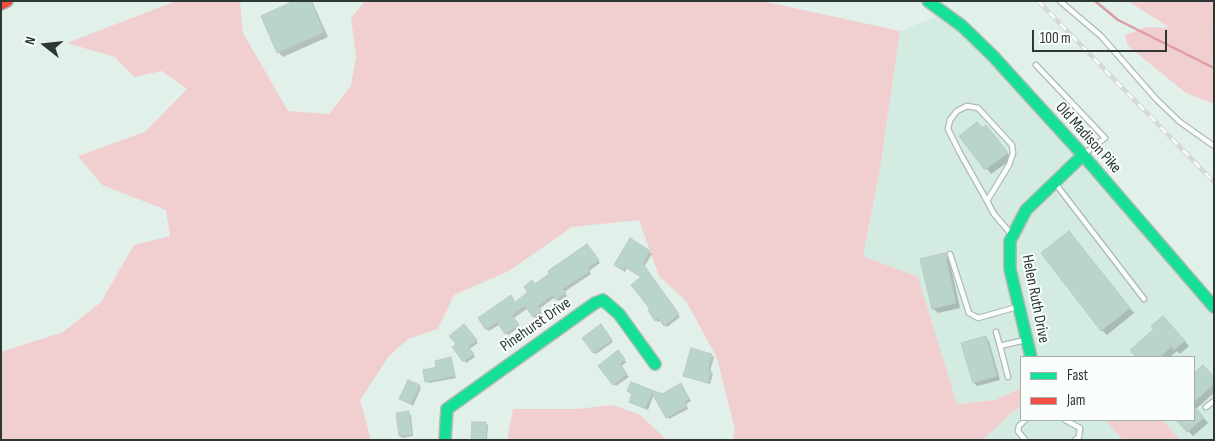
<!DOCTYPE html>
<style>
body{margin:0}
#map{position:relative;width:1215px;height:441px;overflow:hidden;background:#e2f0ea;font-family:"Sofia Sans Condensed",sans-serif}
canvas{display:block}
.frame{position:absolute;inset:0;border:2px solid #2d3733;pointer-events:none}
.legend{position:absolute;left:1020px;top:356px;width:175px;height:65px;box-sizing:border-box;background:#f9fefb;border:1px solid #a7aeab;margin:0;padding:6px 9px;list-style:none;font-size:15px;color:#2d3733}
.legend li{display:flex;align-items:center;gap:10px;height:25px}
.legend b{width:25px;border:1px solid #a7aeab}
.north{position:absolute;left:20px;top:20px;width:50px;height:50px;-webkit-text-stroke:4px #f9fefb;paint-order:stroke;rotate:286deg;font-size:14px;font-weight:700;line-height:20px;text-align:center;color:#2d3733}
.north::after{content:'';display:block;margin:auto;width:18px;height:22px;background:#2d3733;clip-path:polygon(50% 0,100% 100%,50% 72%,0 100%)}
.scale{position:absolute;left:1032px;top:30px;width:135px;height:22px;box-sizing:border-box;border:2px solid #2d3733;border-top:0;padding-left:6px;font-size:15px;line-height:18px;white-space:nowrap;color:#2d3733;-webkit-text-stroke:4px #f9fefb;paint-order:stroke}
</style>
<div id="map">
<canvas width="1215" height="441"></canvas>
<div class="frame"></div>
<ul class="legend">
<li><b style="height:6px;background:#16e098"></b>Fast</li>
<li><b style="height:6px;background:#f24e42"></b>Jam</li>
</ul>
<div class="north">N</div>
<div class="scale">100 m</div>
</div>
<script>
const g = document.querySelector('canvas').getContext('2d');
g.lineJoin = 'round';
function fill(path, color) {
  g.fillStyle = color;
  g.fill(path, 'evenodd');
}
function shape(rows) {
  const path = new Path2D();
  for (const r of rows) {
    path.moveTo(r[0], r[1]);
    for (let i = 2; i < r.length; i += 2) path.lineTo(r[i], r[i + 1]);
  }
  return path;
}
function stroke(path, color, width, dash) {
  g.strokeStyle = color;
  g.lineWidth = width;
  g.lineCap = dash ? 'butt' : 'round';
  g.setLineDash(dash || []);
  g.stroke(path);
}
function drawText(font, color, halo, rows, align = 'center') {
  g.font = font + ' "Sofia Sans Condensed",sans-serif';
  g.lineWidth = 4;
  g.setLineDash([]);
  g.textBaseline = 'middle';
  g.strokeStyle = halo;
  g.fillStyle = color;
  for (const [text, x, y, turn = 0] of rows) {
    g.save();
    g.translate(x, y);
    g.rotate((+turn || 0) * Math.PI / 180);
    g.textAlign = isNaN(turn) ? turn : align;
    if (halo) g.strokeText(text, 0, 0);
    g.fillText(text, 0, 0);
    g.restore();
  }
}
const built = shape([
 [946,13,1214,307,1214,440,1181,440,1162,420,1194,420,1194,357,1021,357,1021,388,995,400,957,404,918,277,863,256,880,169,900,31],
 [1021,406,1021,420,1105,420,1123,440,983,440,1009,415]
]);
const green = shape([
 [176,1,240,1,243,33,288,111,329,114,351,86,356,56,351,18,365,1,762,1,900,31,880,169,863,256,918,277,957,404,995,400,1021,388,1021,406,1009,415,983,440,733,440,735,429,717,358,686,301,659,276,639,220,572,227,509,271,454,295,438,329,408,339,389,356,360,400,371,440,1,440,1,352,63,332,101,302,134,245,170,236,166,210,102,185,78,156,145,132,187,89,162,71,134,77,115,57,67,43],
 [1128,1,1214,1,1214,104,1186,93,1128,46,1125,35,1147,27,1170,28],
 [612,405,639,414,667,440,507,440,513,409,577,409],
 [1105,420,1162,420,1181,440,1123,440]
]);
const shadow = shape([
 [297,1,312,1,328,37,283,57,278,52],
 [983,130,991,132,1012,159,991,174,961,136],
 [1069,232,1134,313,1107,335,1102,330],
 [631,240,652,254,644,267,680,317,667,327,661,320,658,322,656,320,643,278,627,268,625,272,616,265],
 [589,248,600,263,589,271,591,274,564,292,567,296,559,301,555,297,539,309,542,314,536,319,528,308,514,318,520,327,508,335,500,324,489,331,487,329,479,318,515,303,530,292,535,285],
 [944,255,949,259,960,308,938,313,933,308],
 [1168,323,1189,346,1180,354,1177,351,1170,357,1138,357,1131,350,1155,329],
 [466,328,478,343,469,349,475,357,466,363,457,344],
 [603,328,613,342,596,354,594,352],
 [985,338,989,341,1000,380,977,386,974,383],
 [620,354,626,362,621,367,629,377,616,386,614,384],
 [711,355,714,357,710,371,713,374,710,384,685,376],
 [450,359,456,378,429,383,426,381,438,368],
 [1203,366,1214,378,1214,393,1196,409,1208,423,1193,436,1178,420,1194,420,1194,374],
 [631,383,662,396,683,387,691,401,686,404,688,409,669,419,654,394,648,410,633,404,630,402,633,394,628,391],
 [419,386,421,388,413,406,401,399],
 [409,413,411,415,413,436,402,438,400,436],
 [485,423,488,425,487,440,473,440]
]);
const stream = shape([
 [1095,1,1118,20,1214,68]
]);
const building = shape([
 [294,1,311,1,324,32,277,53,261,16,294,1],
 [977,122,982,128,986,125,1008,153,985,170,959,136,977,122],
 [1069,231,1130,308,1101,331,1041,253,1069,231],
 [630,238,650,251,643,264,679,314,664,326,658,318,655,321,648,310,650,309,631,285,641,277,625,267,623,270,614,265,630,238],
 [587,244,599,260,588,268,590,271,563,289,566,293,556,300,552,295,538,306,541,311,533,317,525,306,512,315,519,325,505,334,497,322,486,330,478,318,511,295,515,302,528,292,524,287,532,280,535,284,549,274,548,271,587,244],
 [945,253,956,303,932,309,920,259,945,253],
 [1163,316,1185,341,1174,350,1171,347,1160,357,1136,357,1130,350,1154,329,1151,326,1163,316],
 [464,324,477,340,468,347,474,354,463,362,452,347,456,344,449,336,464,324],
 [601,324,612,340,593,353,582,338,601,324],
 [986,336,997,376,973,383,961,343,986,336],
 [691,348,712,354,708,370,711,371,708,383,683,376,691,348],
 [618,350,625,359,620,364,627,374,613,385,598,366,618,350],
 [451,357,455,376,425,382,423,370,436,367,435,361,451,357],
 [1203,365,1214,377,1214,384,1194,402,1194,373,1203,365],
 [408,380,420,385,411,404,399,399,408,380],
 [631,382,662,394,681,383,689,399,685,401,687,406,666,418,652,393,645,408,629,402,632,394,627,391,631,382],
 [1194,406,1204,418,1187,432,1176,420,1194,420,1194,406],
 [409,411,412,435,399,436,396,413,409,411],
 [472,422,486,422,486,440,471,440,472,422]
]);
const path = shape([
 [1214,21,1210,31,1214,42]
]);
const lane = shape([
 [1060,1,1101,36,1156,99,1180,122,1214,146],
 [1036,65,1105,138,1084,154],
 [1055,183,1144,299],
 [987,201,1009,165,1013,153,1012,145,978,108,967,106,957,111,950,120,948,129,960,153,987,201,994,214,1012,235],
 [950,254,969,313,978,318,1017,307],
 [996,332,1000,346],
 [1008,377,1000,346,1025,340],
 [1206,407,1214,401],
 [1065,420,1080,428,1079,437,1075,440],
 [1025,440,1018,431,1019,426,1025,420]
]);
const fast = shape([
 [928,1,962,26,993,56,1083,155,1214,307],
 [1031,357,1010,269,1010,241,1026,210,1083,155],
 [445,440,447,409,595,303,603,300,619,314,655,364]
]);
const jam = shape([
 [1,4,7,1]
]);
const rail = shape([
 [1038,1,1214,182]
]);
const streetNames = [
 ["Old Madison Pike",1088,138,48],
 ["Helen Ruth Drive",1035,299,79],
 ["Pinehurst Drive",536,325,-35]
];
fill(built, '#d3ebe0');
fill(green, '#f1cfd1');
fill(shadow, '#0003');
stroke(stream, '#dc9ea6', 2.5);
fill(building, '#b9d5cb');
stroke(building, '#bdc8c3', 1);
stroke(lane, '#afbab5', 7);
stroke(fast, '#afbab5', 14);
stroke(jam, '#afbab5', 14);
stroke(path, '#d2d6d5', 2, [1, 4]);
stroke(lane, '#fbfdfc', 4.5);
stroke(fast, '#16e098', 11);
stroke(jam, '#f24e42', 11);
stroke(rail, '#d4d8d6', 4.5);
stroke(rail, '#f9fefb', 2.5, [8]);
drawText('16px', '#2d3733', '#f9fefb', streetNames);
</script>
